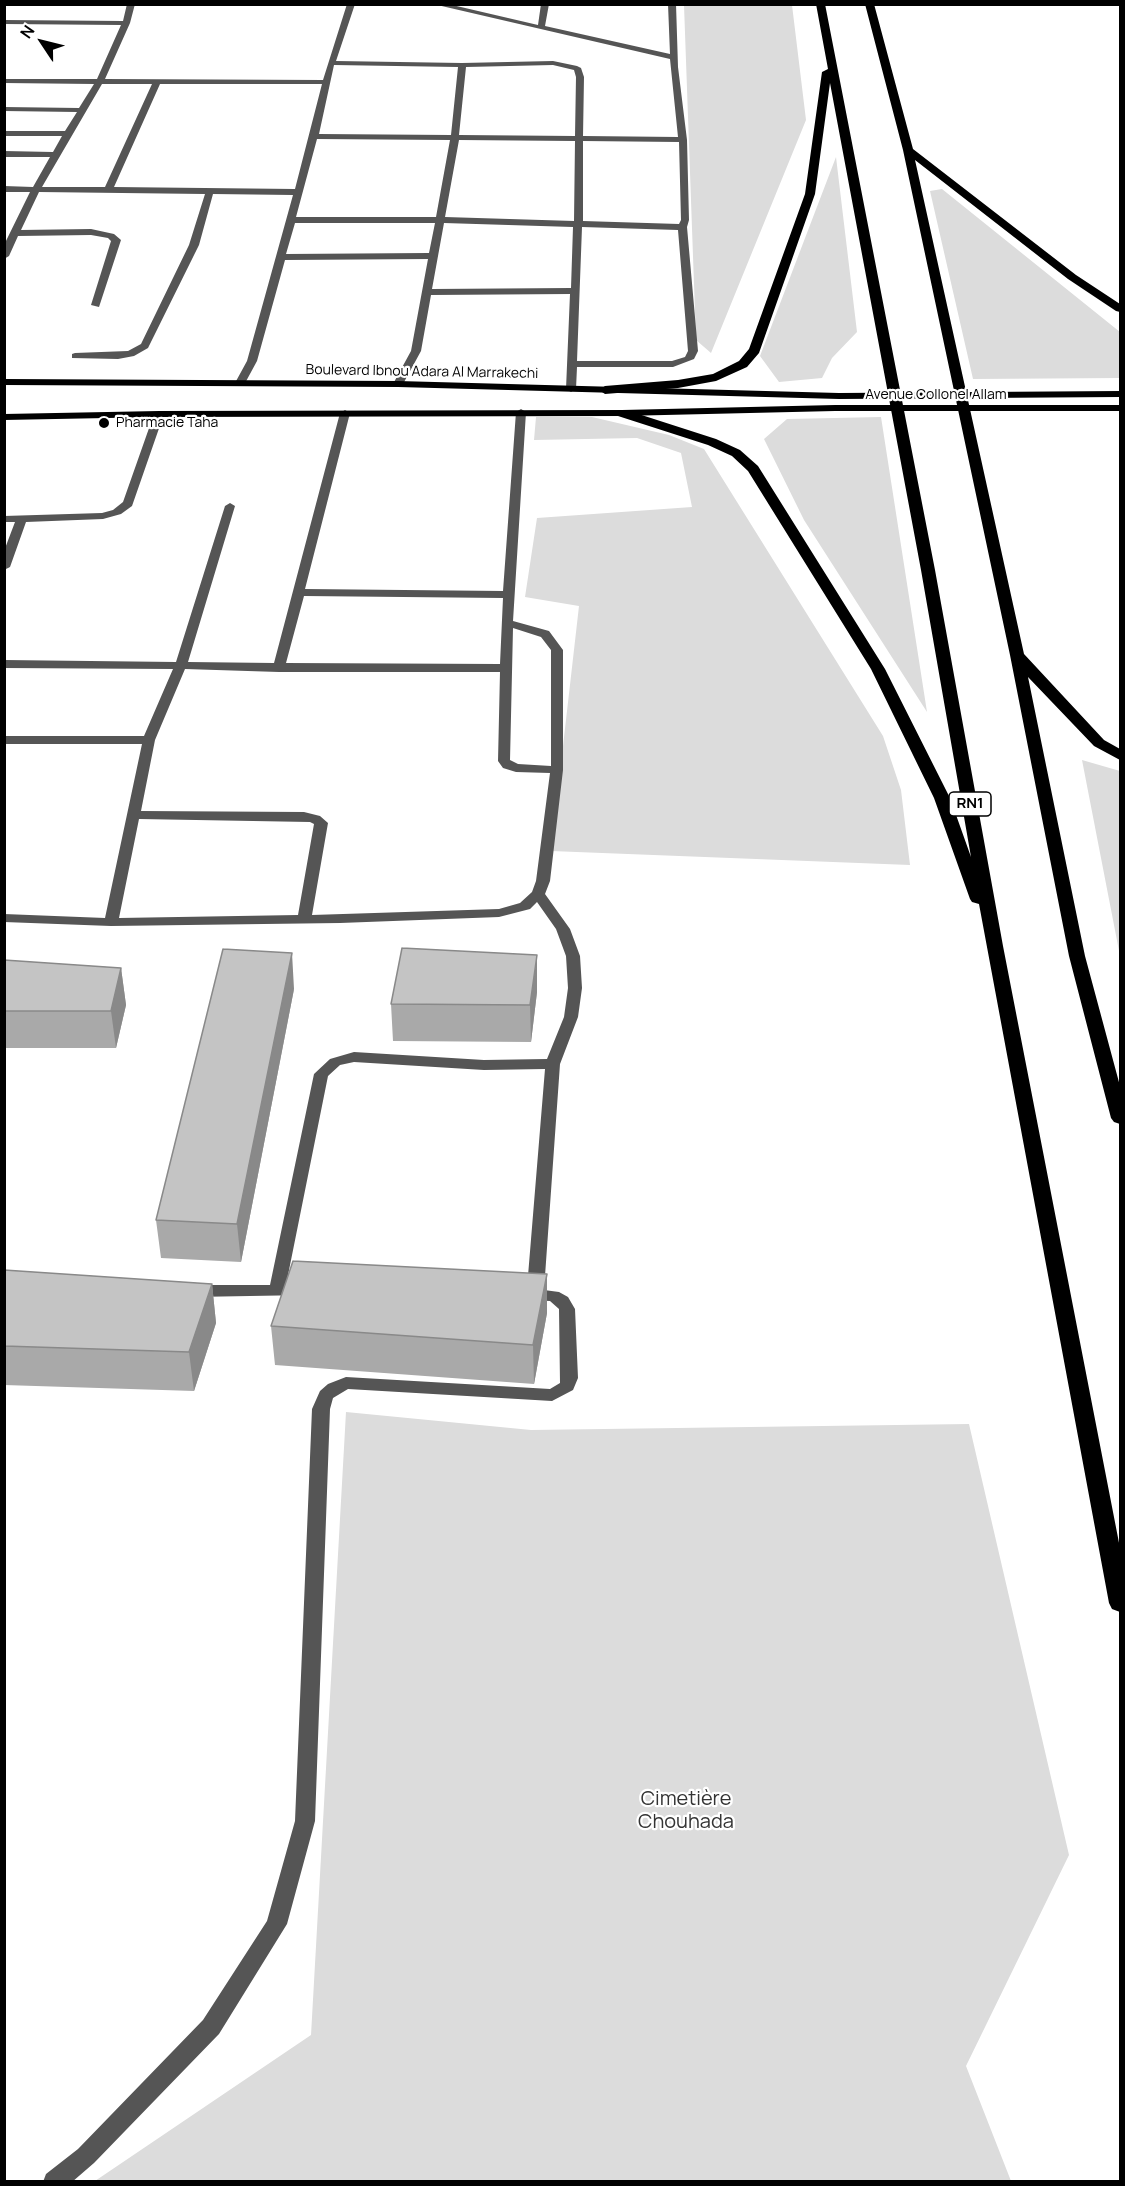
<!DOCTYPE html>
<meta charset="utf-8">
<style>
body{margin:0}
#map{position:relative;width:1125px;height:2186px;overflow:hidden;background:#fff;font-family:Manrope,sans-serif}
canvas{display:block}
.frame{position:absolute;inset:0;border:6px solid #000;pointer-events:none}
.north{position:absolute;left:12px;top:12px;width:60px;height:60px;-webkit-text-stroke:4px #fff;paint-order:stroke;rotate:305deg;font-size:16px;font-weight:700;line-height:24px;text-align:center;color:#000}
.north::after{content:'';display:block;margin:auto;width:21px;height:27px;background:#000;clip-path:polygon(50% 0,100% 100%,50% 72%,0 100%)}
</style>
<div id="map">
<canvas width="1125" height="2186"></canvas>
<div class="frame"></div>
<div class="north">N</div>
</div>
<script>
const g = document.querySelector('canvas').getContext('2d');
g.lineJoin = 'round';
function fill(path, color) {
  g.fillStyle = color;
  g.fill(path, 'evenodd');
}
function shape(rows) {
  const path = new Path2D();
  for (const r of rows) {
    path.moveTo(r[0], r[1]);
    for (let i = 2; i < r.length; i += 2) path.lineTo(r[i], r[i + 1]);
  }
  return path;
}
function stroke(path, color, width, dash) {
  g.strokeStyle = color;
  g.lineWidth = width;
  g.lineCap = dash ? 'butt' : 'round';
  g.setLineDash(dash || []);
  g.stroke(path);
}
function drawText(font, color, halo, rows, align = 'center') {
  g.font = font + ' Manrope,sans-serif';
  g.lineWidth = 4.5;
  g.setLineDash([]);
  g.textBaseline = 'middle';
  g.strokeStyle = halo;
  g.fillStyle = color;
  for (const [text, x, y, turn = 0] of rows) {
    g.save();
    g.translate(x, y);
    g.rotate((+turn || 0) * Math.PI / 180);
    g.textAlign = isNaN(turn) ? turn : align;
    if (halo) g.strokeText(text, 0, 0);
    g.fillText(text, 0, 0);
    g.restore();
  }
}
const green = shape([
 [684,5,792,5,806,120,711,353,696,340],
 [836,157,857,332,832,358,822,378,779,382,760,356],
 [942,189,1120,332,1120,378,973,379,930,191],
 [536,417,592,417,669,435,704,449,883,736,901,790,910,865,551,851,579,606,525,597,537,518,692,507,681,453,637,438,534,440],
 [881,417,927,712,804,520,764,439,787,419],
 [1082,760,1120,771,1120,956],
 [346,1412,531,1430,969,1424,1069,1855,966,2066,1011,2181,95,2181,311,2035]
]);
const minor = shape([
 [127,4,135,4,130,23,105,79,323,80,347,4,355,4,336,61,462,63,553,61,577,66,581,68,584,77,583,136,678,137,670,59,433,4,448,4,538,25,541,4,549,4,545,26,670,54,668,4,676,4,678,67,687,140,689,220,687,227,698,351,694,359,673,367,577,367,576,389,571,392,566,389,570,294,431,295,421,351,403,384,398,387,393,384,411,351,428,259,285,260,257,361,244,385,236,385,235,383,247,361,293,195,213,194,199,245,148,348,134,356,118,359,72,358,72,354,75,353,128,351,141,344,189,245,205,194,39,192,21,230,91,229,114,234,121,240,99,307,91,305,111,241,108,238,91,235,18,236,9,256,4,259,4,245,30,192,4,192,4,186,33,187,50,157,4,157,4,151,53,152,62,136,4,136,4,131,65,131,77,112,4,111,4,107,79,108,94,84,4,83,4,79,97,79,121,25,4,24,4,20,123,21,127,4],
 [334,65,458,67,451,135,319,134,334,65],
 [553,65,574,70,576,77,575,136,459,135,466,67,553,65],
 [102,84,152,84,105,187,42,187,102,84],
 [160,84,322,84,295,189,114,187,160,84],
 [317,139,450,140,436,217,296,217,317,139],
 [459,140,575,141,574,221,445,217,459,140],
 [583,141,679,142,681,220,679,224,583,221,583,141],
 [295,223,435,223,429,253,286,254,295,223],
 [444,223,573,227,571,288,432,289,444,223],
 [582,227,678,230,688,351,685,357,672,361,577,361,582,227],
 [521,409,526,412,513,621,549,631,563,650,563,770,550,881,545,894,570,929,580,956,582,988,578,1017,560,1064,544,1290,559,1292,568,1297,575,1309,578,1378,573,1390,552,1401,348,1389,333,1398,330,1409,315,1821,287,1924,219,2034,94,2163,72,2182,43,2182,46,2174,78,2149,203,2020,267,1921,295,1821,312,1409,320,1391,328,1384,346,1377,550,1389,560,1383,559,1309,550,1301,526,1300,520,1298,518,1294,520,1290,527,1288,545,1069,484,1070,354,1062,340,1065,328,1076,286,1285,307,1287,309,1291,307,1295,193,1297,187,1295,185,1291,187,1287,193,1285,270,1285,314,1074,330,1059,354,1052,484,1060,547,1059,564,1017,568,988,566,956,556,929,537,902,530,909,499,917,340,923,111,926,4,922,4,914,105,918,142,744,4,744,4,736,144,736,173,669,4,668,4,660,176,662,225,506,230,503,235,506,188,662,274,663,340,413,345,410,350,413,305,589,503,591,516,412,521,409],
 [304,596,503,598,500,664,286,663,304,596],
 [513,628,541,637,551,650,551,766,518,764,510,760,513,628],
 [185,669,279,672,500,672,498,761,503,768,516,772,550,773,536,881,532,892,520,903,499,909,312,915,328,823,320,816,304,812,141,811,155,740,185,669],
 [139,819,310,822,314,824,298,915,119,918,139,819],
 [159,411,164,414,132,506,121,514,103,519,26,522,10,567,4,570,4,551,15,522,4,522,4,516,102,513,113,510,123,502,154,414,159,411]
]);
const major = shape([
 [4,379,398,381,839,393,1120,391,1120,397,839,399,398,387,4,385,4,379],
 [835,405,1120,405,1120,411,835,411,622,416,159,417,4,420,4,414,159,411,622,410,835,405]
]);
const highway = shape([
 [816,4,825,4,935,570,1003,946,1120,1548,1120,1612,1112,1609,1109,1603,979,904,972,902,970,899,934,798,871,669,748,471,732,456,708,445,618,416,616,413,618,410,626,410,716,439,740,450,758,466,885,669,950,798,971,857,921,570,830,83,815,194,759,353,747,367,716,381,678,388,605,394,599,390,605,386,678,380,713,374,739,361,749,349,805,194,822,72,828,69,816,4],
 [865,4,874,4,913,149,1076,275,1120,304,1120,312,1116,311,1068,279,915,160,1024,654,1104,740,1120,749,1120,760,1094,746,1028,677,1085,956,1120,1086,1120,1124,1114,1122,1111,1118,1069,956,1010,655,903,150,865,4]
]);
const wall = shape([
 [4,960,121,968,126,1005,116,1048,4,1048],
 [294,989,241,1262,161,1258,156,1220],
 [537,992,531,1042,393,1041,391,1004],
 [4,1270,212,1284,216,1323,194,1391,4,1385],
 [547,1313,534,1384,275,1365,271,1326]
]);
const shadedWall = shape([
 [292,953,294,989,241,1262,237,1224],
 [537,955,537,992,531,1042,530,1005],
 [121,968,126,1005,116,1048,111,1011],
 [547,1274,547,1313,534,1384,533,1345],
 [212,1284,216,1323,194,1391,189,1352]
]);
const building = shape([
 [402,948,537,955,530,1005,391,1004,402,948],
 [223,949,292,953,237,1224,156,1220,223,949],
 [4,960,121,968,111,1011,4,1011,4,960],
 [293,1261,547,1274,533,1345,271,1326,293,1261],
 [4,1270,212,1284,189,1352,4,1346,4,1270]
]);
const markers = [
 [104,423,6,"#000"]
];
const farStreetnames = [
 ["Boulevard Ibnou Adara Al Marrakechi",422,372,1],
 ["Avenue Collonel Allam",936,395]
];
const farPoinames = [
 ["Pharmacie Taha",116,423]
];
const shields = [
 [970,804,42]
];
const shieldNames = [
 ["RN1",970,804]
];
const nearParknames = [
 ["Cimetière",686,1799],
 ["Chouhada",686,1822]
];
fill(green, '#dcdcdc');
fill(minor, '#555');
fill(major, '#000');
fill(highway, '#000');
fill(wall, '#a9a9a9');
fill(shadedWall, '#898989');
fill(building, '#c4c4c4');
stroke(building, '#898989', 1.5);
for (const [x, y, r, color] of markers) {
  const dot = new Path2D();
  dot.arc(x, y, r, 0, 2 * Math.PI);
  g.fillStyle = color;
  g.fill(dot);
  stroke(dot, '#fff', 2);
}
drawText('14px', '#000', '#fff', farStreetnames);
drawText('14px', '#000', '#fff', farPoinames, 'left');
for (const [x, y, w] of shields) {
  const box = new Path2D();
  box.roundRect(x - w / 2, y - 12, w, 24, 4.5);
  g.fillStyle = '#fff';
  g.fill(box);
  stroke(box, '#000', 1.5);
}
drawText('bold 15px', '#000', null, shieldNames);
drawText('20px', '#333', '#fff', nearParknames);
</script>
